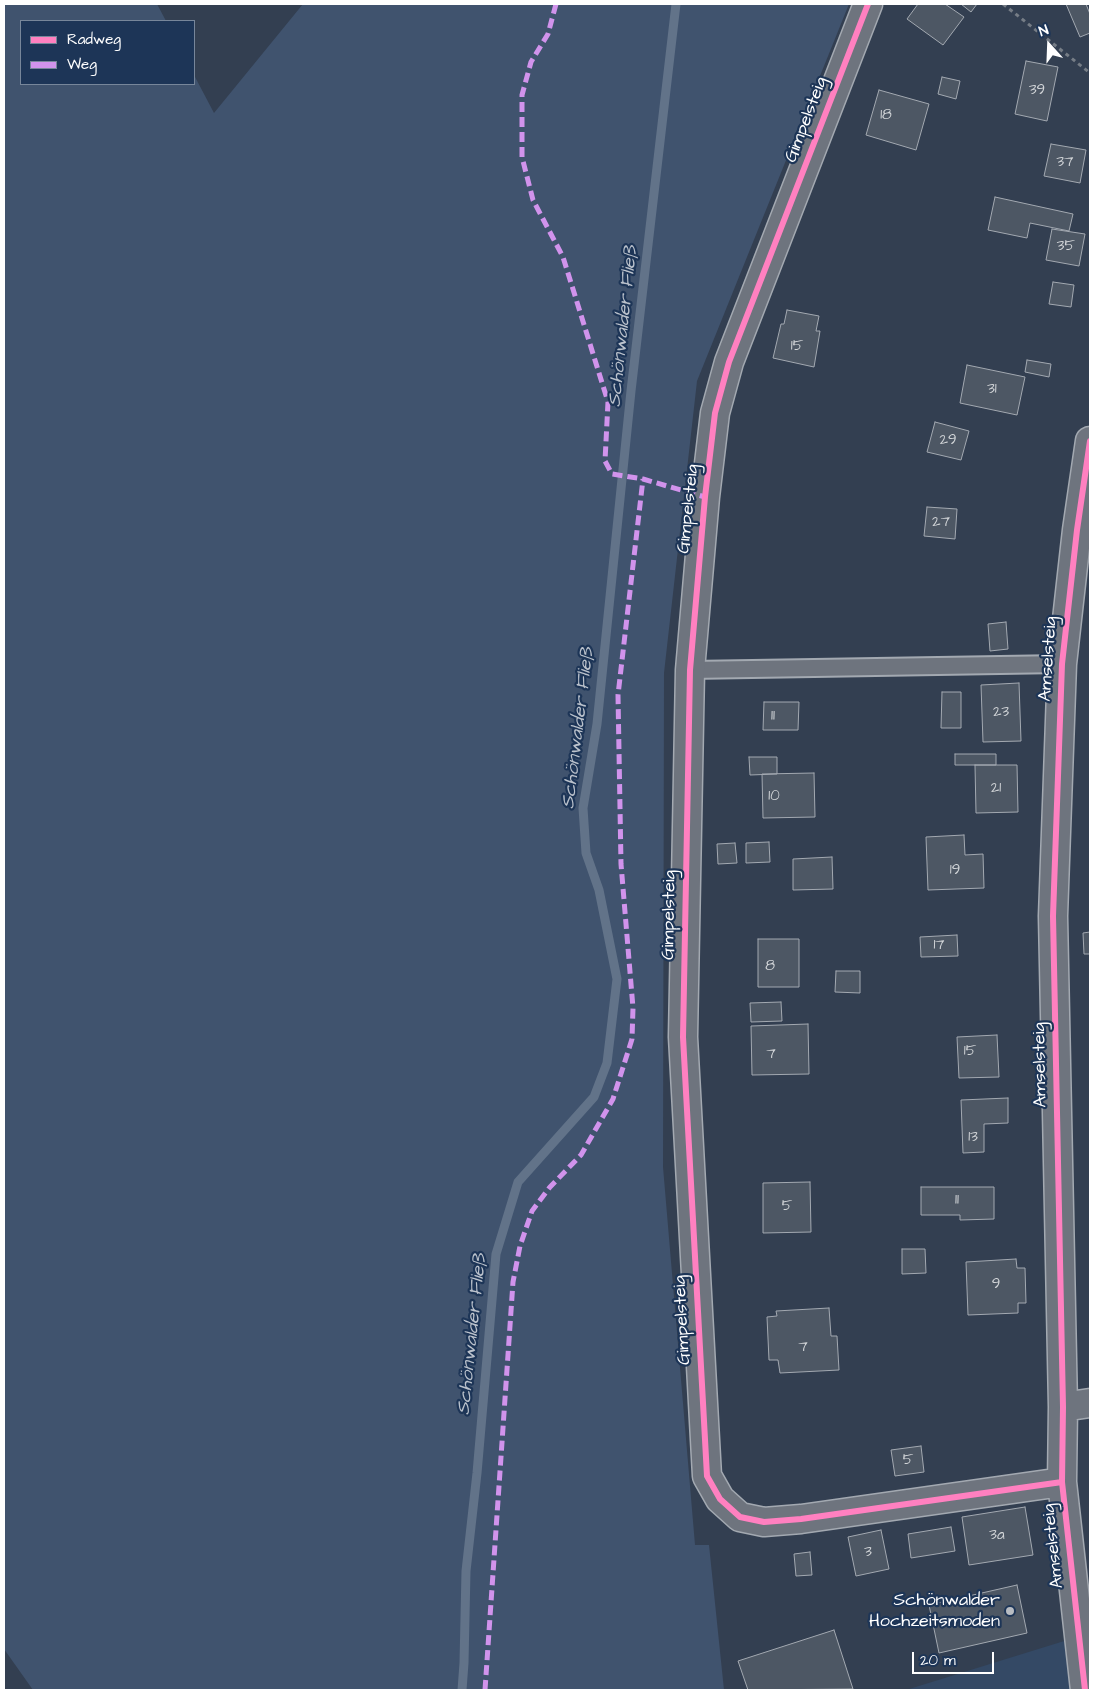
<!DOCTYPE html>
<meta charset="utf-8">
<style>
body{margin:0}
#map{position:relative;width:1094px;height:1694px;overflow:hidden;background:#333f51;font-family:"Architects Daughter",sans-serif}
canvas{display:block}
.frame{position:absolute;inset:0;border:5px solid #fff;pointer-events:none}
.legend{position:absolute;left:20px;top:20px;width:175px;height:65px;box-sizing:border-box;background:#1d3557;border:1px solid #77869a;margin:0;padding:6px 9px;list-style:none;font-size:15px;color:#fff}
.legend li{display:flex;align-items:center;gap:10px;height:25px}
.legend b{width:25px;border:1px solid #77869a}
.north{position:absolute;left:1024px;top:20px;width:50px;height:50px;-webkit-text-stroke:4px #1d3557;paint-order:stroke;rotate:340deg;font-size:14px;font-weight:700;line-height:20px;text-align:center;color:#fff}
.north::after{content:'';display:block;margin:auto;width:18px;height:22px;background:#fff;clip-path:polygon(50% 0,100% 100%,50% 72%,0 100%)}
.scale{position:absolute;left:912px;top:1652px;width:82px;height:22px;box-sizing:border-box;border:2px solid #fff;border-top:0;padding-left:6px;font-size:15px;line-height:18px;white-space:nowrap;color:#fff;-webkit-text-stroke:4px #1d3557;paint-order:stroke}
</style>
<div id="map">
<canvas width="1094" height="1694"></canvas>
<div class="frame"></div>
<ul class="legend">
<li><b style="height:6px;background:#ff80c0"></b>Radweg</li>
<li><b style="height:6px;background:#d193ec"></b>Weg</li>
</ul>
<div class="north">N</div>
<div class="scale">20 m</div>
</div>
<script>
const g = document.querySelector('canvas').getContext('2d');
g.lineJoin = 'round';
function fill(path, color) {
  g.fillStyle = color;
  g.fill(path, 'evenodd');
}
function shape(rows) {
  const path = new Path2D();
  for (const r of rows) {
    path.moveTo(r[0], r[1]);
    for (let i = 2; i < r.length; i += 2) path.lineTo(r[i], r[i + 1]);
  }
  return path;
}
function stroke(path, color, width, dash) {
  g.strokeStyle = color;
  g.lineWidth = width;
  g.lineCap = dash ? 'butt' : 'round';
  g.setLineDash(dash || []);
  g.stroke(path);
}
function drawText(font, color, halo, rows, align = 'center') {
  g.font = font + ' "Architects Daughter",sans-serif';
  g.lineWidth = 4.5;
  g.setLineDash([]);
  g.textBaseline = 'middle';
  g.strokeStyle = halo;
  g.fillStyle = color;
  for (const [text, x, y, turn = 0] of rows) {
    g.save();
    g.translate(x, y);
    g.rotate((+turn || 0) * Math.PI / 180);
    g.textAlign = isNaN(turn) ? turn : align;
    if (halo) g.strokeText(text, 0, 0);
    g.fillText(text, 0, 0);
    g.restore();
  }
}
const built = shape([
 [1090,1633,1090,1690,906,1690]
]);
const green = shape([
 [4,4,157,4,166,21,21,21,21,84,194,84,194,75,214,113,303,4,849,4,697,381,664,673,663,1167,695,1545,709,1545,724,1690,33,1690,4,1649]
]);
const stream = shape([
 [462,1690,464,1663,466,1571,477,1473,496,1254,518,1182,594,1097,607,1063,617,979,599,890,586,853,583,808,597,724,631,391,676,4]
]);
const building = shape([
 [918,4,945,4,964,17,943,45,907,19,918,4],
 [961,4,977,4,971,12,961,4],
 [1066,4,1086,4,1090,14,1090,33,1080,37,1066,4],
 [1026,61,1058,67,1047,121,1015,114,1026,61],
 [942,77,960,81,956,99,938,94,942,77],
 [879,90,929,104,916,150,866,135,879,90],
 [1051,144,1086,150,1080,183,1044,176,1051,144],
 [995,197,1073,214,1069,231,1030,223,1027,238,988,230,995,197],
 [1052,229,1085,234,1079,266,1046,260,1052,229],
 [1053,282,1074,285,1071,307,1049,304,1053,282],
 [787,310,819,316,816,331,820,331,814,367,773,358,781,324,784,324,787,310],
 [1027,360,1051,364,1049,377,1025,372,1027,360],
 [967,365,1025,377,1017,415,960,403,967,365],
 [935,422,969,431,961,460,927,452,935,422],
 [927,507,957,509,955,539,924,536,927,507],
 [1006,622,1008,649,990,651,988,624,1006,622],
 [1019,683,1021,741,983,742,981,685,1019,683],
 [942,692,961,692,961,728,941,728,942,692],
 [764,702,799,702,798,730,763,730,764,702],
 [955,754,996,754,996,765,955,765,955,754],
 [749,757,777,757,777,774,750,775,749,757],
 [975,765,1017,765,1018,812,976,813,975,765],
 [814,773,815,817,763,818,762,774,814,773],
 [964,835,965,855,983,854,984,888,928,890,926,837,964,835],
 [769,842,770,862,746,863,746,843,769,842],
 [735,843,737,863,718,864,717,844,735,843],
 [832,857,833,889,793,890,793,859,832,857],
 [1090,932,1090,954,1084,954,1083,933,1090,932],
 [957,935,958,956,921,957,920,937,957,935],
 [758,939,799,939,799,987,758,987,758,939],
 [836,971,860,971,860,993,835,992,836,971],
 [781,1002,782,1021,751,1022,750,1003,781,1002],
 [808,1024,809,1074,752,1075,751,1026,808,1024],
 [997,1035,999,1077,959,1078,957,1037,997,1035],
 [1008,1098,1008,1123,984,1124,984,1152,963,1153,961,1100,1008,1098],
 [810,1182,811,1232,763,1233,763,1183,810,1182],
 [921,1187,994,1187,994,1219,960,1220,960,1215,921,1215,921,1187],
 [902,1249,925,1249,926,1273,902,1274,902,1249],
 [1016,1259,1017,1268,1025,1268,1026,1303,1018,1303,1018,1313,968,1315,966,1262,1016,1259],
 [829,1308,831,1336,837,1336,839,1370,780,1373,778,1360,769,1360,767,1317,777,1316,776,1311,829,1308],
 [921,1446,924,1472,895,1476,891,1450,921,1446],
 [1025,1507,1033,1555,969,1565,962,1517,1025,1507],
 [951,1527,955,1551,911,1558,908,1534,951,1527],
 [881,1530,889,1569,856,1576,848,1537,881,1530],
 [810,1552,812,1575,796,1576,794,1554,810,1552],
 [1017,1585,1027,1633,939,1653,929,1605,1017,1585],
 [834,1630,853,1689,748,1690,738,1661,834,1630]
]);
const path = shape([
 [1003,4,1090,73]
]);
const lane = shape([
 [690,670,1062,664]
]);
const street = shape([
 [868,4,729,362,715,413,705,497,690,670,683,1037,707,1476,720,1499,740,1517,764,1522,801,1519,1062,1482],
 [1063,1407,1090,1403],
 [1085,1690,1062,1482,1063,1407,1053,916,1062,664,1077,530,1090,441]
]);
const quiet = shape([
 [556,4,548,34,531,62,522,95,522,157,533,200,563,257,608,402,605,461,612,474,643,479,705,497],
 [485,1690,513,1282,520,1246,532,1211,550,1187,581,1155,613,1099,632,1039,633,1008,621,864,618,695,643,479]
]);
const cycleway = shape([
 [868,4,729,362,715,413,705,497,690,670,683,1037,707,1476,720,1499,740,1517,764,1522,801,1519,1062,1482],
 [1085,1690,1062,1482,1063,1407,1053,916,1062,664,1077,530,1090,441]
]);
const markers = [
 [1010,1611,5,"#b8bcc2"]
];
const numberNames = [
 ["39",1037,91],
 ["18",886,116],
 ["37",1065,163],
 ["35",1066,247],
 ["15",797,347],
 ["31",992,390],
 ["29",948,441],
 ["27",941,523],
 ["23",1001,713],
 ["11",773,717],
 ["21",996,789],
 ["10",774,797],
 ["19",955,871],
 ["17",939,946],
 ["8",770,967],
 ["15",970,1052],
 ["7",771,1055],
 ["13",973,1138],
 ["11",957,1201],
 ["5",787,1207],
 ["9",996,1285],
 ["7",803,1348],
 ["5",908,1461],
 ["3a",997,1536],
 ["3",868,1553]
];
const streetNames = [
 ["Gimpelsteig",807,120,-69],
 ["Gimpelsteig",689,509,-84],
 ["Amselsteig",1049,659,-86],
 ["Gimpelsteig",670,915,-89],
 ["Amselsteig",1041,1065,-91],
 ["Gimpelsteig",683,1320,-93],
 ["Amselsteig",1054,1546,-96]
];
const poiNames = [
 ["Schönwalder",1000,1601],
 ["Hochzeitsmoden",1000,1622]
];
const waterNames = [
 ["Schönwalder Fließ",624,326,-84],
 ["Schönwalder Fließ",579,728,-83],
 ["Schönwalder Fließ",473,1334,-84]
];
fill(built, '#344965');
fill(green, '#40536e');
stroke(stream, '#627389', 9);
fill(building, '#4d5764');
stroke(building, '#a3a9b1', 1);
stroke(lane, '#a3a9b1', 20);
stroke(street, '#a3a9b1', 31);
stroke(path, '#767d86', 3, [4, 4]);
stroke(lane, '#6e747e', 16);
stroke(street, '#6e747e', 28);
stroke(quiet, '#d193ec', 5, [10, 5]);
stroke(cycleway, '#ff80c0', 6);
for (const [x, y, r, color] of markers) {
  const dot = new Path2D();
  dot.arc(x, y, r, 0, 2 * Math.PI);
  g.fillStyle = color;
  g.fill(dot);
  stroke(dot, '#1d3557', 2);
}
drawText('15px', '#d2d5d8', null, numberNames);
drawText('18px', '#fff', '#1d3557', streetNames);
drawText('18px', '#fff', '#1d3557', poiNames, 'right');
drawText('italic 19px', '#bbc2cc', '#1d3557', waterNames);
</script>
